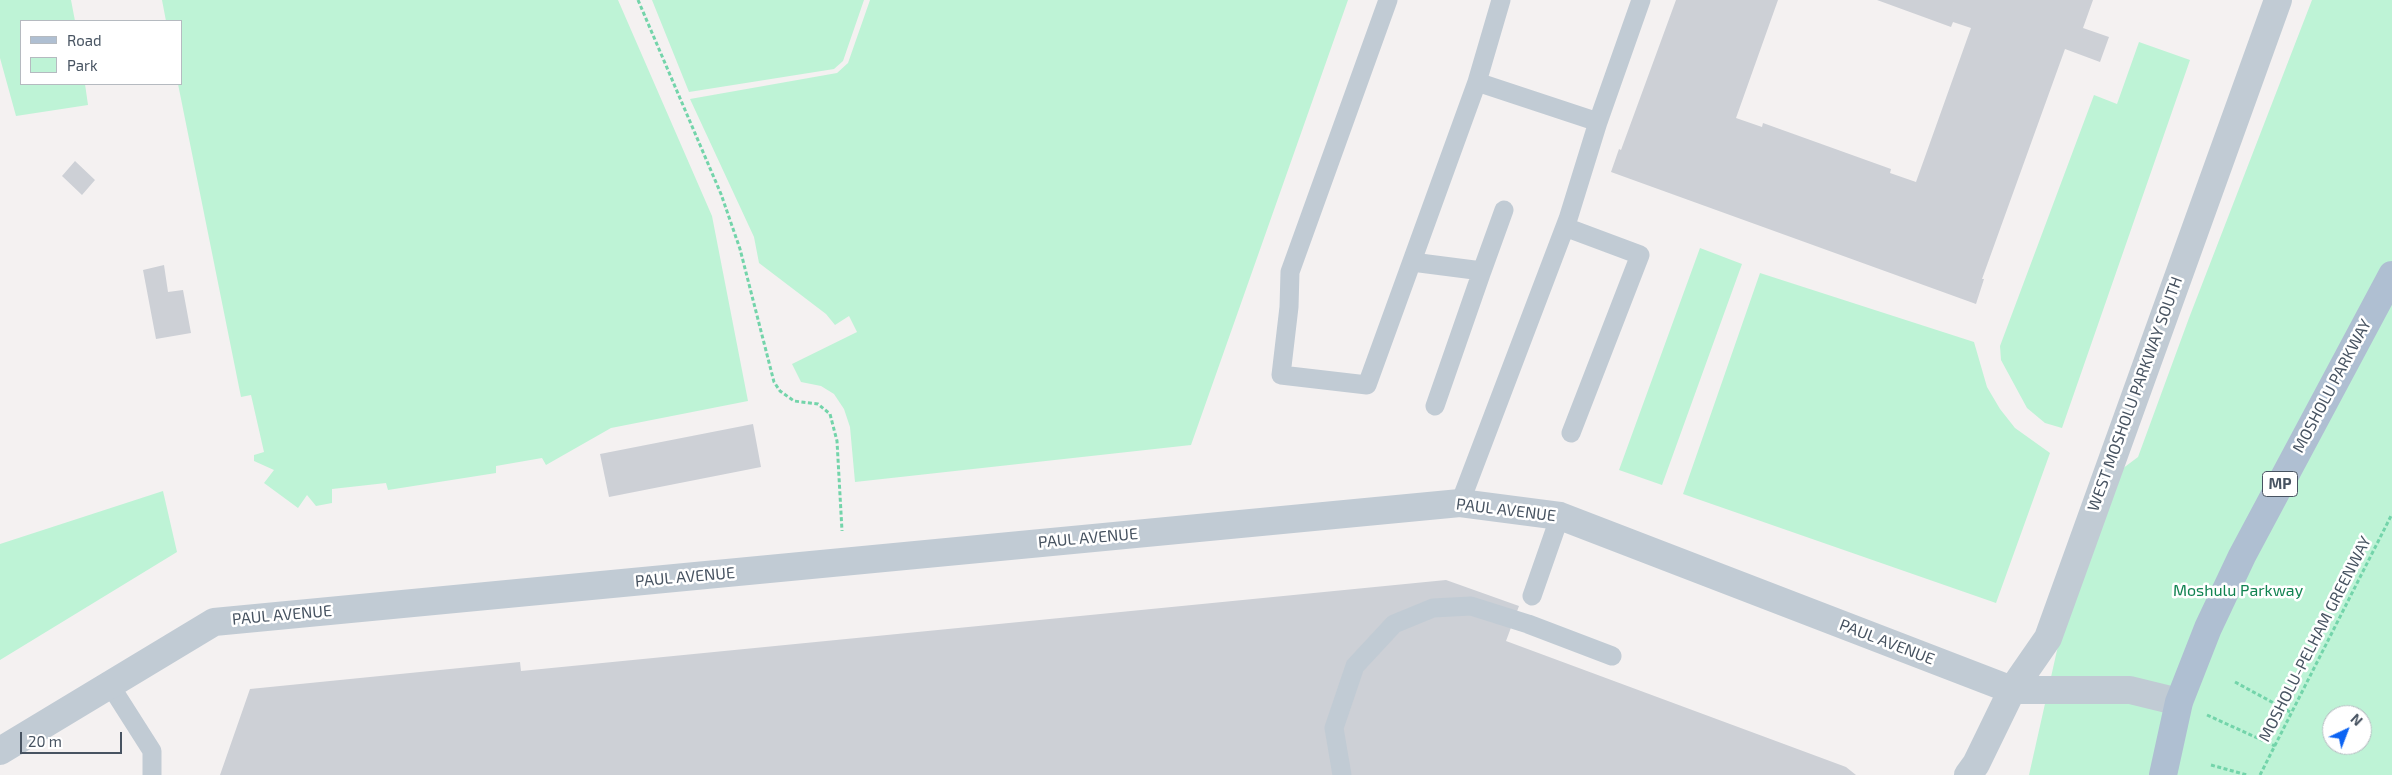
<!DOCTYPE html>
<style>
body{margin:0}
#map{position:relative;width:2392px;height:775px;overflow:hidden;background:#f4f1f1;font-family:"Exo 2",sans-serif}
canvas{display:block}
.legend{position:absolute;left:20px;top:20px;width:162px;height:65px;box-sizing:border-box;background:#fff;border:1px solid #b5bac0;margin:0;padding:6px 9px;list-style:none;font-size:15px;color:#475361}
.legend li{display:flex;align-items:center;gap:10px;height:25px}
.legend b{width:25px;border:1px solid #b5bac0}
.north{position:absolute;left:2322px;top:705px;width:50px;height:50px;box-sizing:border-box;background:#fff;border:1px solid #b5bac0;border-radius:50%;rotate:43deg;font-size:14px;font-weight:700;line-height:20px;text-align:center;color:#475361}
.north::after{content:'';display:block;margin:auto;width:18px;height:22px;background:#0c64f3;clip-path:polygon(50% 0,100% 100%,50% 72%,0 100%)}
.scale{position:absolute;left:20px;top:732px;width:102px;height:22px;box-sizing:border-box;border:2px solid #475361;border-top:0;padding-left:6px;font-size:15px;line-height:18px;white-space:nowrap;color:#475361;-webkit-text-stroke:4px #fff;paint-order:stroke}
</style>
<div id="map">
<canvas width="2392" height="775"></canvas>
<ul class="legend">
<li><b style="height:6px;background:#afbfd2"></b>Road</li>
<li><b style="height:14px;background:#bef3d6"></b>Park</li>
</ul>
<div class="north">N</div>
<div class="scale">20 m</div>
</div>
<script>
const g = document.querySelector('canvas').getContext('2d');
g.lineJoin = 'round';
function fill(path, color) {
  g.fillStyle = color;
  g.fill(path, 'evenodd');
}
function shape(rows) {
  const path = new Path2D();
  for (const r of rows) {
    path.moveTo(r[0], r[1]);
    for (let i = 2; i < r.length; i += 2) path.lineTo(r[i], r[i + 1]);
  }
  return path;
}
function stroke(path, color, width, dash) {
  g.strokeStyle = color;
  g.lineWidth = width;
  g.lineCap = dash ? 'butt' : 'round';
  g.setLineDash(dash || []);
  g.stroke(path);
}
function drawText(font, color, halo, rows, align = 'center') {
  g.font = font + ' "Exo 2",sans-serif';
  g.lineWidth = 5;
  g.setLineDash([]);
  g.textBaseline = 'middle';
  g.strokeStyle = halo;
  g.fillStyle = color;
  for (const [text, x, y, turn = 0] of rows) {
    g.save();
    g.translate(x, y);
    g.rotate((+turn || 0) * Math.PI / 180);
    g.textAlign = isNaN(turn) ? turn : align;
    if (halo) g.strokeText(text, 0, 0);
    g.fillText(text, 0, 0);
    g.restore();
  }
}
const green = shape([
 [0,0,71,0,75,21,21,21,21,84,85,84,88,105,16,116,0,58],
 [162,0,618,0,712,216,748,401,611,428,546,465,542,458,496,466,496,473,388,490,386,483,332,489,332,503,316,506,307,495,298,508,264,483,274,470,254,461,254,455,264,452,251,395,241,397,178,84,181,84,181,21,166,21],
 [652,0,864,0,843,61,834,69,689,92],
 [870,0,1348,0,1191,445,855,482,850,427,844,409,834,394,821,386,801,382,792,364,857,332,849,316,835,325,826,314,759,263,754,237,690,99,837,73,848,63],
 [2312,0,2392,0,2392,775,2029,775,2062,628,2118,472,2138,457,2189,318],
 [2332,715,2362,715,2362,745,2332,745],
 [2139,42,2190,60,2062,428,2045,423,2027,408,2001,360,2000,346,2094,95,2117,104],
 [1700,248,1742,264,1662,485,1619,470],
 [1760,273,1974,342,1987,387,2000,409,2015,428,2050,453,1996,603,1683,494],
 [163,491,177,552,0,660,0,544]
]);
const building = shape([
 [1676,0,1778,0,1736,118,1762,127,1763,123,1891,169,1890,173,1916,182,1971,28,1953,22,1951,27,1877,0,2093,0,2083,28,2109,37,2100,62,2065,49,1982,279,1984,279,1976,304,1611,172,1619,149,1621,150],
 [75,161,95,180,82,195,62,176],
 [164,265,168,292,183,290,191,333,156,339,143,270],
 [753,424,761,467,609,497,600,454],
 [1446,580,1519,606,1506,641,1846,767,1856,775,220,775,250,689,520,662,521,671]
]);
const path = shape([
 [638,0,721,194,740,249,774,382,780,391,794,401,818,404,830,414,837,441,842,531],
 [2235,682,2292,713],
 [2207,715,2275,746],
 [2211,765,2247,775],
 [2260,775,2392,514]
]);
const lane = shape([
 [1388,0,1290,272,1289,307,1281,375,1367,385,1477,82,1598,122,1568,219,1460,503],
 [1477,82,1501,0],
 [1598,122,1641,0],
 [1565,227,1640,255,1571,433],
 [1412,262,1482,271,1504,210],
 [1435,406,1482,271],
 [1532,596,1560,516],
 [110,685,152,751,152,775],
 [1342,775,1334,728,1355,666,1394,624,1433,608,1471,606,1528,624,1612,656]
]);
const street = shape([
 [0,751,214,622,1460,503,1560,516,2012,690,2130,690,2179,702],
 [1968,775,1976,764,2012,690,2048,638,2278,0]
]);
const primary = shape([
 [2163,775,2179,702,2208,628,2242,556,2392,275]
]);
const shields = [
 [2280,484,35]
];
const shieldNames = [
 ["MP",2280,484]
];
const streetNames = [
 ["MOSHOLU PARKWAY",2332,386,-62],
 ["WEST MOSHOLU PARKWAY SOUTH",2135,394,-70],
 ["PAUL AVENUE",1506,510,7],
 ["PAUL AVENUE",1088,538,-5],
 ["PAUL AVENUE",685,577,-5],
 ["PAUL AVENUE",282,615,-5],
 ["MOSHOLU-PELHAM GREENWAY",2315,639,-63],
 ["PAUL AVENUE",1887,642,21]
];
const parkNames = [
 ["Moshulu Parkway",2238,591]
];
fill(green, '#bef3d6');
fill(building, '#cdd0d6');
stroke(path, '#73d4aa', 3, [4, 2.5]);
stroke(lane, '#c1cbd4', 19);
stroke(street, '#c1cbd4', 28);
stroke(primary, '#afbfd2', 28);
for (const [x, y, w] of shields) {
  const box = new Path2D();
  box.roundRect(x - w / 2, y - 12.5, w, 25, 4);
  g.fillStyle = '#fff';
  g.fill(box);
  stroke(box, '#475361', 1);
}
drawText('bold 15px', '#475361', null, shieldNames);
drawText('16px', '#475361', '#fff', streetNames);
drawText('16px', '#118351', '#fff', parkNames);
</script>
